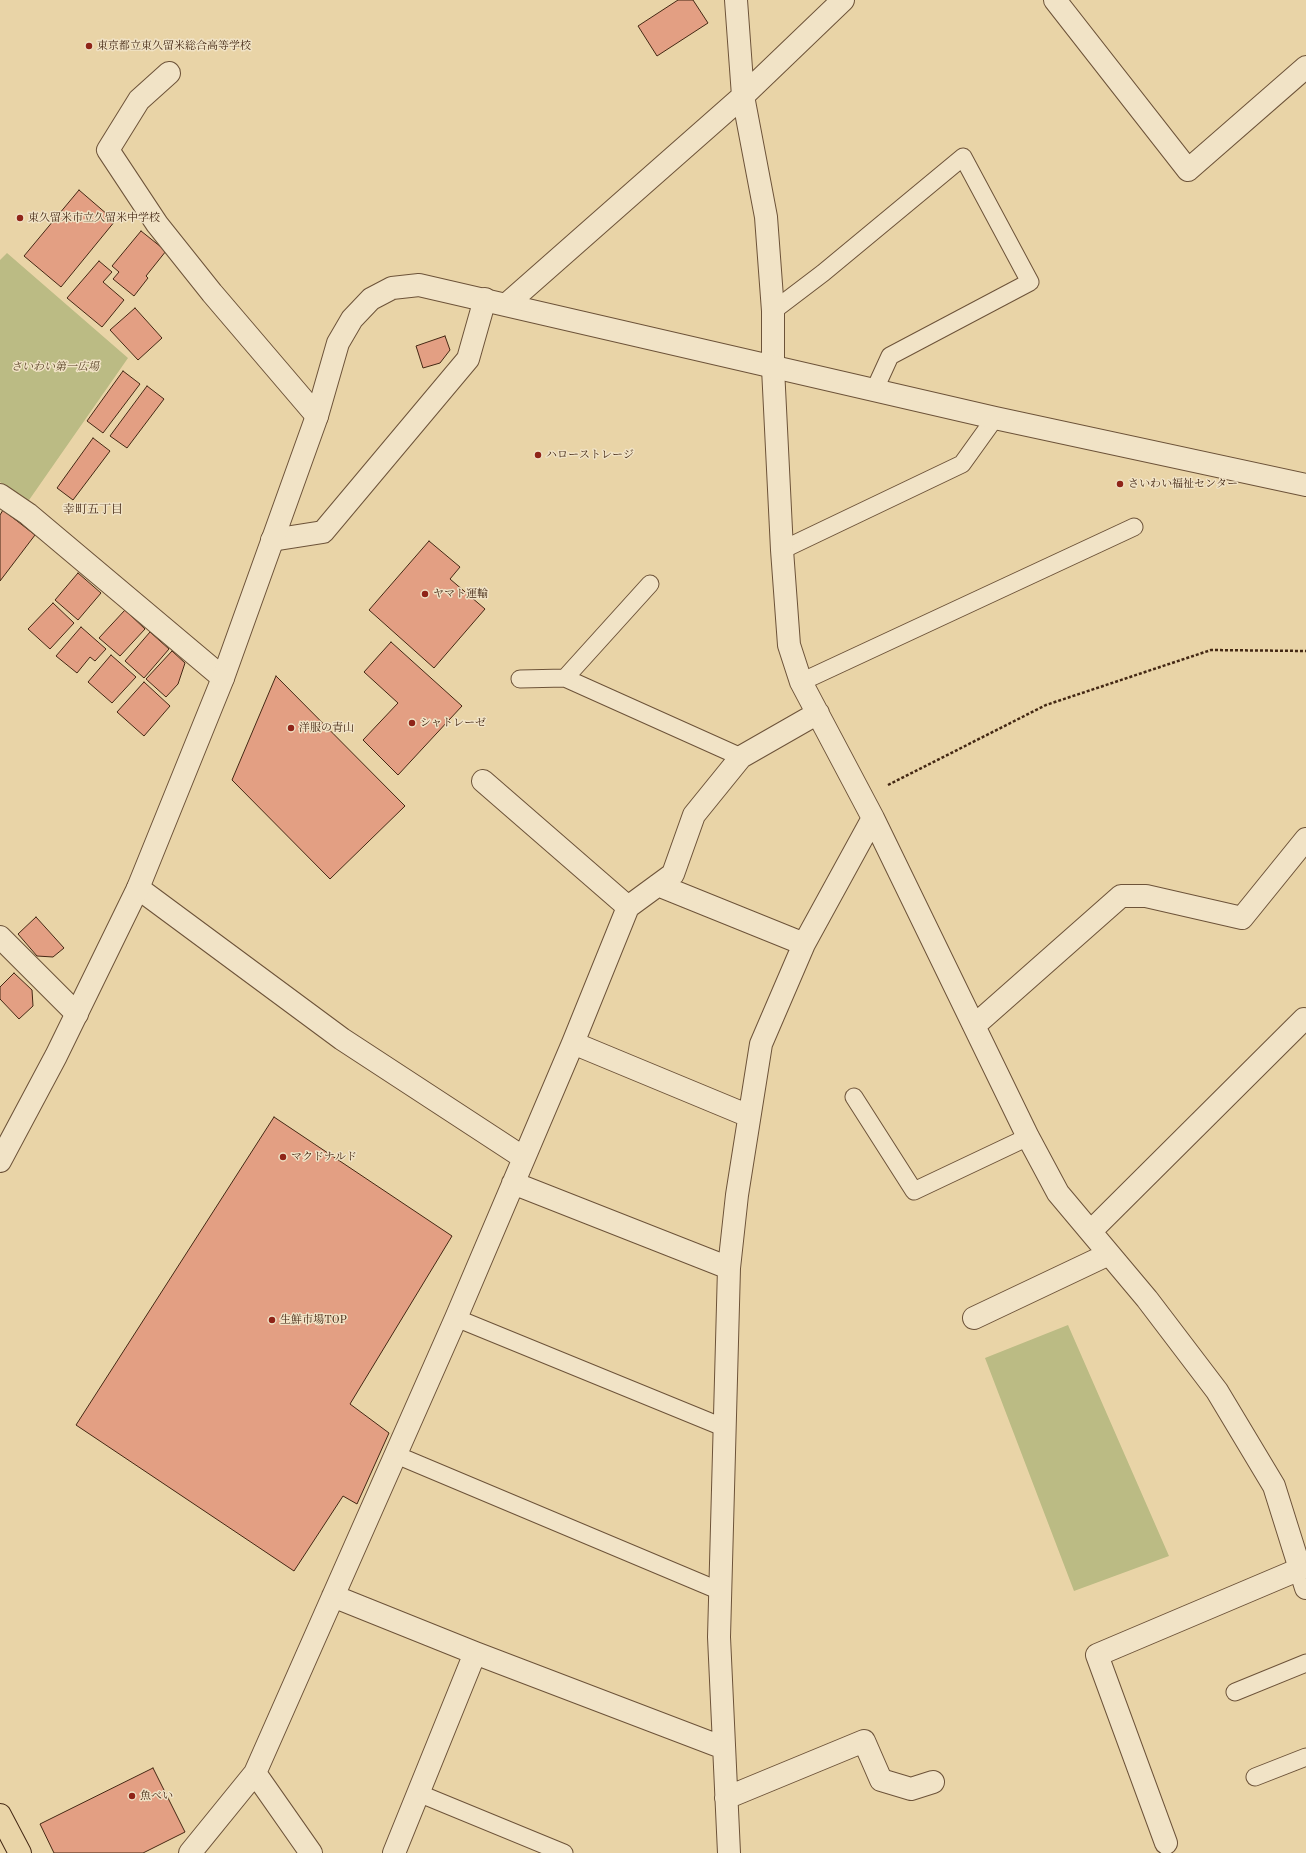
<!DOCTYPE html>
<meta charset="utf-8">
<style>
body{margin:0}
canvas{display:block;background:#e9d4a7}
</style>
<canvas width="1306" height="1853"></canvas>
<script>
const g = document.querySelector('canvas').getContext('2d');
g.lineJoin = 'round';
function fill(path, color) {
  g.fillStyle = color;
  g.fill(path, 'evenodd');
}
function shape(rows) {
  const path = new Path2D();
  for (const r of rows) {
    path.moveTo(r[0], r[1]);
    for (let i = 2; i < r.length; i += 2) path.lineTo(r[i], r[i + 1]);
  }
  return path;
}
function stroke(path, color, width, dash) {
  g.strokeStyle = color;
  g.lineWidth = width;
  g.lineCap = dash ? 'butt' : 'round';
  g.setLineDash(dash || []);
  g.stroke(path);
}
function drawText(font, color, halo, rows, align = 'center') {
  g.font = font + ' "Old Standard TT","Noto Serif JP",serif';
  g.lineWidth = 3;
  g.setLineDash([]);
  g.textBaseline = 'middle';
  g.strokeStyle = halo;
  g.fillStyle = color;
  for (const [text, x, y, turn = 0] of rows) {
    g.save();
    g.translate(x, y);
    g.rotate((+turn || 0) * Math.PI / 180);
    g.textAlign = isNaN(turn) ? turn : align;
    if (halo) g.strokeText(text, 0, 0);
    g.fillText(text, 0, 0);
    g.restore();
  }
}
const green = shape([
 [7,253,128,358,27,503,0,482,0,260],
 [1068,1325,1169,1556,1074,1591,985,1358]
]);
const building = shape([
 [678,0,693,0,708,23,657,56,638,26,678,0],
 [79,190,115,221,61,287,24,256,79,190],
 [141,231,166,251,146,276,148,278,134,296,113,279,119,272,112,266,141,231],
 [99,261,112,272,103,282,124,300,102,327,67,298,99,261],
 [135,308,162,338,138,360,110,330,135,308],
 [445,336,450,350,440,363,423,368,416,346,445,336],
 [123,371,140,384,103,433,87,421,123,371],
 [147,386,164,399,127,448,110,436,147,386],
 [93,438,110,451,73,500,57,488,93,438],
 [3,510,35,535,0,581,0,515,3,510],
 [429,541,460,567,450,579,485,609,434,668,369,610,429,541],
 [78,573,101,593,78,620,55,600,78,573],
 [53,603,74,623,50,649,28,629,53,603],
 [125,610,145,629,120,656,99,638,125,610],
 [81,627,106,649,95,661,90,657,77,673,56,656,81,627],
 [150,632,169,649,144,678,125,661,150,632],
 [391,642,462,706,398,775,363,740,398,703,364,672,391,642],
 [172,651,185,663,178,684,166,697,146,679,172,651],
 [111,655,136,677,112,703,88,682,111,655],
 [276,676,405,806,330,879,232,780,276,676],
 [144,682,170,706,144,736,117,712,144,682],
 [36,917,64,948,53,957,37,956,18,934,36,917],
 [14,973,32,990,33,1006,19,1019,0,999,0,987,14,973],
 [274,1117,452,1236,350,1404,389,1433,357,1504,343,1496,294,1571,76,1425,274,1117],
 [153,1768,185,1832,143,1853,54,1853,40,1824,153,1768]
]);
const path = shape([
 [888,785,1046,705,1211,650,1306,651]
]);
const service = shape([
 [773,311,823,273,963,157,1030,282,890,356,874,391],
 [782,550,962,464,995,418],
 [565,678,650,584],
 [520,679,565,678,741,757],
 [801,682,1134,527],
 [854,1097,914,1191,1028,1137],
 [456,1318,725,1428],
 [394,1454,720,1591],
 [1235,1692,1306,1663],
 [1255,1777,1306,1757],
 [418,1793,564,1853]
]);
const minor = shape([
 [736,0,743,96,766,217,773,311,773,368,782,550,789,645,801,682,873,818,1028,1137,1058,1193,1147,1299,1217,1391,1274,1486,1306,1588],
 [1055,0,1188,170,1306,67],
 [169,73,139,100,108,150,157,224,212,293,317,416],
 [507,304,743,96,843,0],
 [0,495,28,514,223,678],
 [272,540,323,532,468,359,485,299],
 [483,781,628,907],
 [658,885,804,944],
 [138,888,342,1039,524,1158],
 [0,937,77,1014],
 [975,1025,1121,896,1146,896,1242,918,1306,839],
 [573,1043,749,1116],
 [513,1183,729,1268],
 [1091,1231,1304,1019],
 [974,1318,1109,1254],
 [333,1596,475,1653,724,1748],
 [255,1773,311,1853],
 [726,1798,864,1741,881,1780,911,1789,933,1782],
 [1166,1843,1097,1655,1300,1569],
 [190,1853,255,1773,456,1318,573,1043,628,907,673,874,694,815,741,757,818,713],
 [394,1853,475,1653],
 [729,1853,719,1637,729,1268,737,1195,761,1044,804,944,873,818]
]);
const tertiary = shape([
 [0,1161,56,1056,138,888,223,678,317,416,338,343,352,319,371,299,392,288,419,285,995,418,1306,485]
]);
const primary = shape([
 [0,1815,20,1853]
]);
const markers = [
 [89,46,4,"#8f2418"],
 [20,218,4,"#8f2418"],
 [538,455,4,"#8f2418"],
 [1120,484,4,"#8f2418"],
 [425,594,4,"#8f2418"],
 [412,723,4,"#8f2418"],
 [291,728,4,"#8f2418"],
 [283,1157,4,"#8f2418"],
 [272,1320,4,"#8f2418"],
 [132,1796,4,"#8f2418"]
];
const poiNames = [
 ["東京都立東久留米総合高等学校",97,46],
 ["東久留米市立久留米中学校",28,218],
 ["ハローストレージ",546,455],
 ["さいわい福祉センター",1128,484],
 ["ヤマト運輸",433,594],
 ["シャトレーゼ",420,723],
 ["洋服の青山",299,728],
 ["マクドナルド",291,1157],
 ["生鮮市場TOP",280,1320],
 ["魚べい",140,1796]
];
const parkNames = [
 ["さいわい第一広場",55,367]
];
const neighbourhoodNames = [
 ["幸町五丁目",93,510]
];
fill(green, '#bbbb84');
fill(building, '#e39f83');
stroke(building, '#442814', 1);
stroke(service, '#6d5339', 19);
stroke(minor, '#6d5339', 24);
stroke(tertiary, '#6d5339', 24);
stroke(primary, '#442814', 24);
stroke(path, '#442814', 2.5, [3, 2]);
stroke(service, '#f1e3c6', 17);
stroke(minor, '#f1e3c6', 22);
stroke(tertiary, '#f1e3c6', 22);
stroke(primary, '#e9d4a7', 22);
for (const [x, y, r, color] of markers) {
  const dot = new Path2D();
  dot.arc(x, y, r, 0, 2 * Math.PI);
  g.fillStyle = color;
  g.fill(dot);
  stroke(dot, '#f1e3c6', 1.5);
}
drawText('11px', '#442814', '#f1e3c6', poiNames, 'left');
drawText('italic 11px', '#5c452a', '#f1e3c6', parkNames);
drawText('12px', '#442814', '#f1e3c6', neighbourhoodNames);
</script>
